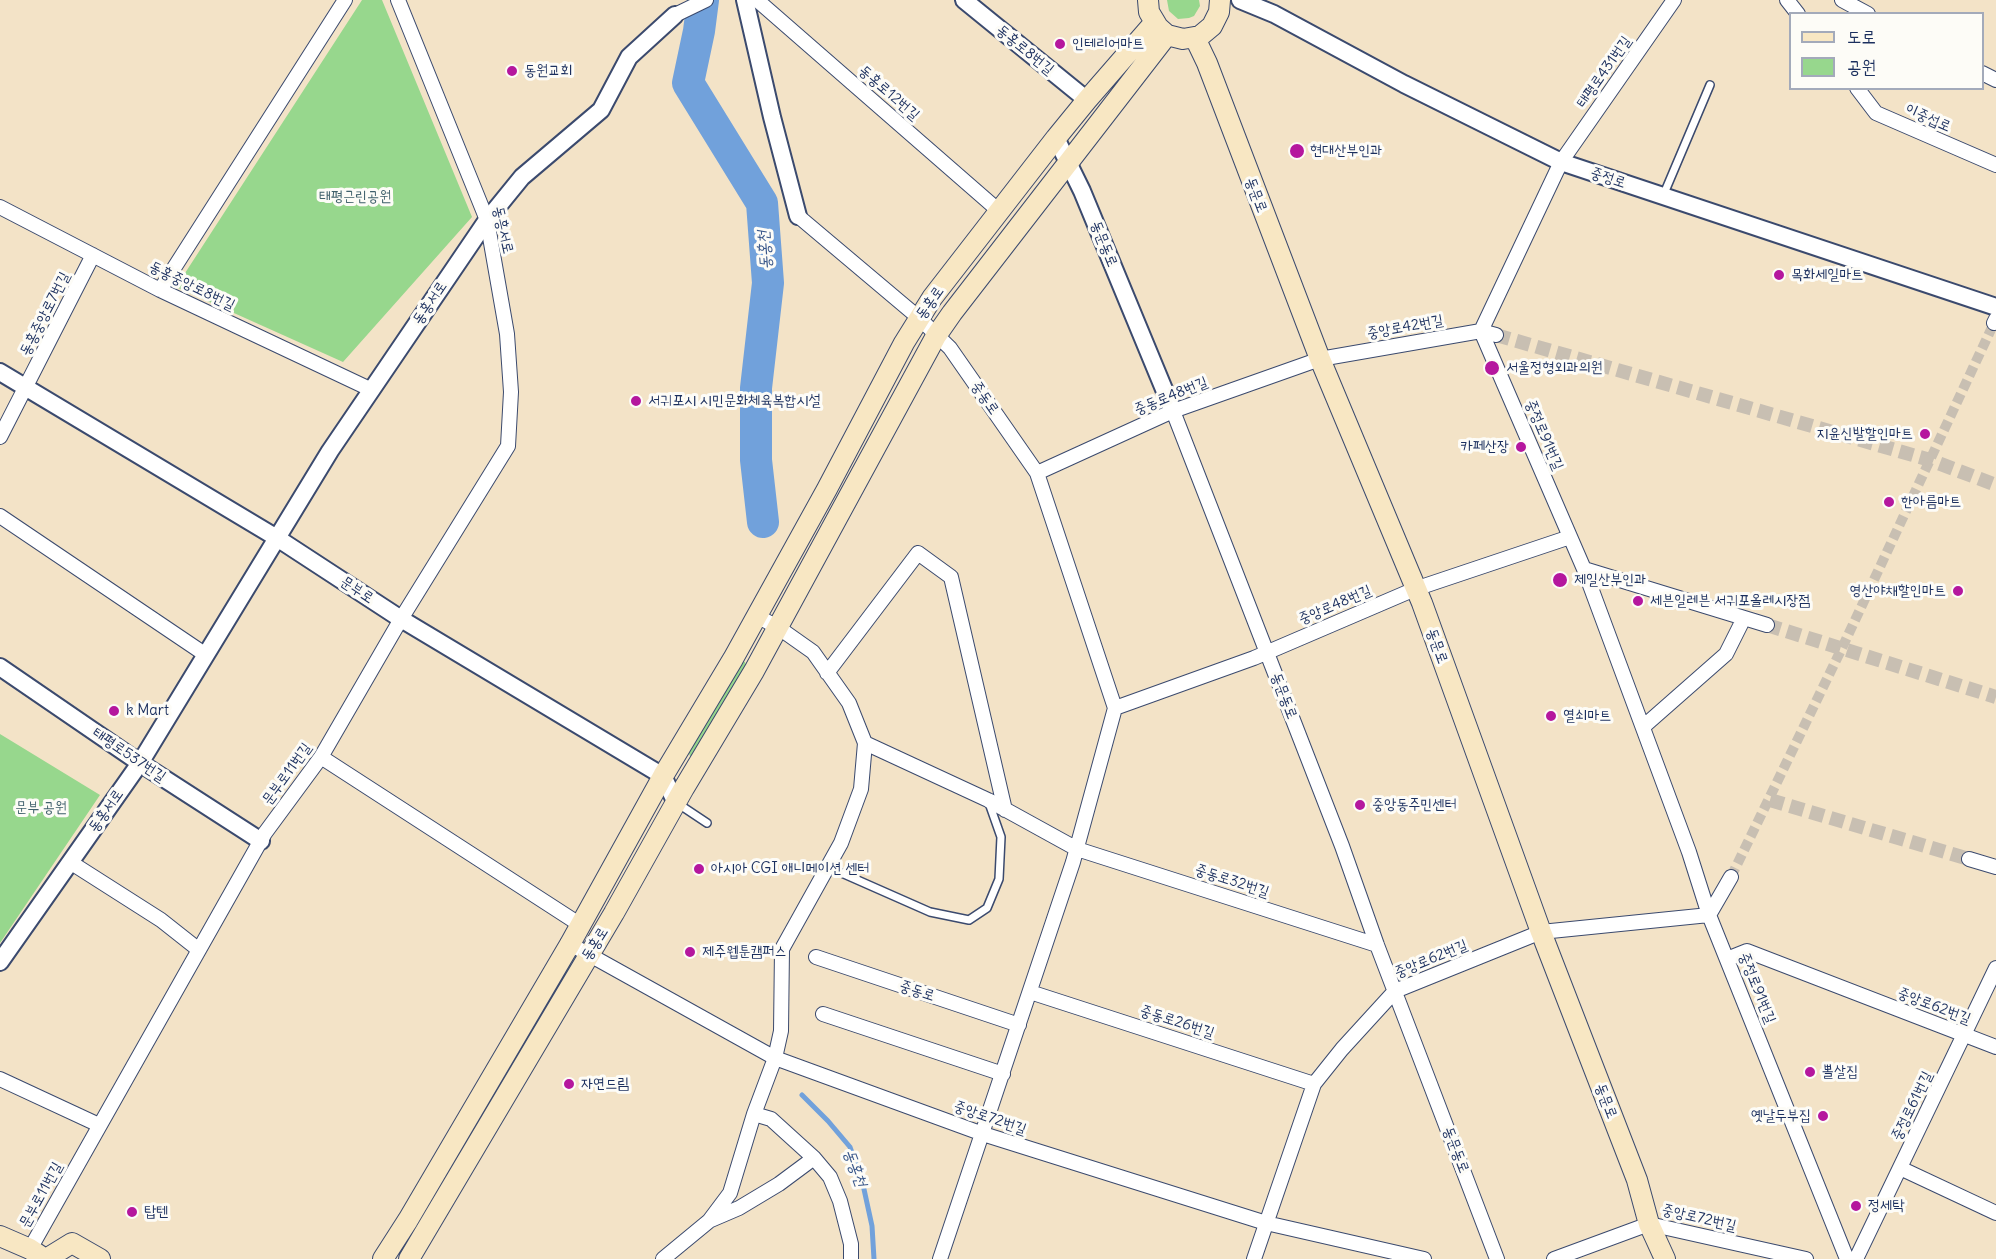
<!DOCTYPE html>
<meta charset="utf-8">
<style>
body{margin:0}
#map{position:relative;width:1996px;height:1259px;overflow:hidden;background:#f3e3c7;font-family:Delius,"Poor Story",sans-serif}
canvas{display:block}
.legend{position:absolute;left:1789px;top:12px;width:195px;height:78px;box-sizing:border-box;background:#fdfcf7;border:2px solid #a3aaba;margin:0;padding:8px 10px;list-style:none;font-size:18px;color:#1b2f5e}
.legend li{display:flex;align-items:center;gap:12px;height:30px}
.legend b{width:30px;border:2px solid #a3aaba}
</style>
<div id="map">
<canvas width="1996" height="1259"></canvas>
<ul class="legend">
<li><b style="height:8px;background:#f8e7c3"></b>도로</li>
<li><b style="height:16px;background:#97d78d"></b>공원</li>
</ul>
</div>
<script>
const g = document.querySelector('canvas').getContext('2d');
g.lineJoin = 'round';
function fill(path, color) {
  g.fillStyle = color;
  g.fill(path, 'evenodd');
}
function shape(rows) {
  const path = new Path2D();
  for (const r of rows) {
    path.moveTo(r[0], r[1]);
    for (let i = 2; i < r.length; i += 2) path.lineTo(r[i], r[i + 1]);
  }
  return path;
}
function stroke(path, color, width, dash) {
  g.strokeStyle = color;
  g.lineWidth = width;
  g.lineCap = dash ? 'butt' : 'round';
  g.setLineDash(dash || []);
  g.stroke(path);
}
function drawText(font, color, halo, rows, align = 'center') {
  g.font = font + ' Delius,"Poor Story",sans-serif';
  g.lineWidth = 6;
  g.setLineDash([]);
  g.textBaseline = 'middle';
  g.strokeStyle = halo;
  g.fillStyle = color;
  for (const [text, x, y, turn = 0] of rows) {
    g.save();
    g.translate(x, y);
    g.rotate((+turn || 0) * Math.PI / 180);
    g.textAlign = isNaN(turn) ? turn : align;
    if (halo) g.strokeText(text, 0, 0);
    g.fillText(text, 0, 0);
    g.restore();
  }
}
const green = shape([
 [362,0,382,0,472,217,343,362,176,287],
 [1167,0,1199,0,1200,6,1194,16,1189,18,1178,19,1169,11],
 [742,661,745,662,746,666,692,756,690,756,688,751],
 [0,734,100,795,0,943],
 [569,962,571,967,427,1215,420,1211]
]);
const stream = shape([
 [802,1095,828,1121,850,1147,862,1180,872,1226,874,1259]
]);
const river = shape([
 [703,0,699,31,688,83,762,203,768,283,756,388,756,460,763,522]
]);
const pedestrianTunnel = shape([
 [1731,877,1842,648,1994,323]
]);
const minorTunnel = shape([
 [1496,335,1930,460,1996,485],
 [1767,625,1996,697],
 [1770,800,1969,859]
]);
const service = shape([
 [1663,196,1710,85],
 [677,803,707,823],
 [828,867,930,912,969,920,987,908,999,879,1001,837,989,803]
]);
const minor = shape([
 [757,0,999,211],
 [1674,0,1561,162,1481,331,1584,569,1689,852,1709,915,1847,1259],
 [1787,0,1798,14],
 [1842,0,1868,14],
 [675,15,706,0],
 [1982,73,1996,80],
 [1857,88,1876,113,1996,165],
 [0,207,160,290,372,390],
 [798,216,919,318,950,348,1037,473,1115,708,1073,862,940,1259],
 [160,290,345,0],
 [1994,323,1996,319],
 [1173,411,1342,846,1377,945,1497,1259],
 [0,437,93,255],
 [1037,473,1173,411,1320,359,1481,331,1496,335],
 [0,516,206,655],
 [1584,569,1767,625],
 [827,673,918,553,951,577,1005,810],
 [1115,708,1254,658,1415,589,1570,537],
 [1643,727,1726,654,1741,624,1742,618],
 [865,743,988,800,1077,849,1377,945],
 [321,757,579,924],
 [1969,859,1996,867],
 [70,862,161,920,199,950],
 [570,944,775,1058,983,1134,1266,1223,1424,1259],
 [816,957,1019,1025],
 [1727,959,1747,951,1996,1047],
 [1030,992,1314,1084],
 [823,1014,1003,1074],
 [0,1079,99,1125],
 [754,1114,771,1119,814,1158,830,1177,840,1201,851,1244,851,1259],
 [1900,1168,1996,1213],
 [711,1220,739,1208,779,1184,814,1158],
 [30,1249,265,833,321,757,401,619,508,446,511,392,507,334,487,220,398,0],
 [663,1259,709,1221,730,1193,754,1114,775,1058,781,1031,782,949,841,843,861,789,865,743,849,703,813,652,779,628,757,616],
 [1254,1259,1314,1084,1342,1049,1395,991,1541,932,1709,915,1731,877],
 [1554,1259,1649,1224,1806,1259],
 [1856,1259,1996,968]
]);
const tertiary = shape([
 [745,0,772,117,798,216],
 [964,0,1087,100],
 [1240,0,1274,14,1404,84,1561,162,1996,307],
 [1056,138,1082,191,1173,411],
 [0,372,277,538,401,619,663,776,676,803],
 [0,667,140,763,261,841],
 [0,962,140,763,330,451,487,220,522,177,601,110,629,57,675,15]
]);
const secondary = shape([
 [1148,0,1149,12,1158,27,1167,35,1183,39,1200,36,1212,26,1219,12,1220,0],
 [1195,38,1207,63,1320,359,1422,603,1541,932,1637,1180,1649,1224,1665,1259],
 [0,1236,30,1249,45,1259],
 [46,1259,72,1243,100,1259],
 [383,1259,408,1220,570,944,663,776,733,659,827,489,904,343,932,298,1056,138,1087,100,1154,23],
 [409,1259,614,913,684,788,754,671,936,336,952,313,1167,35]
]);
const markers = [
 [1060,44,6,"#b5179e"],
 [512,71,6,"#b5179e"],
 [1297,151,8,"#b5179e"],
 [1779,275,6,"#b5179e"],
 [1492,368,8,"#b5179e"],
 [636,401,6,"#b5179e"],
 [1925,434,6,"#b5179e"],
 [1521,447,6,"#b5179e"],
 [1889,502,6,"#b5179e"],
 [1560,580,8,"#b5179e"],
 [1958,591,6,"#b5179e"],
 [1638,601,6,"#b5179e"],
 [114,711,6,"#b5179e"],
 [1551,716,6,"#b5179e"],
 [1360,805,6,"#b5179e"],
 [699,869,6,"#b5179e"],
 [690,952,6,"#b5179e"],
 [1810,1072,6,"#b5179e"],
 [569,1084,6,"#b5179e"],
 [1823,1116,6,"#b5179e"],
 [1856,1206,6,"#b5179e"],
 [132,1212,6,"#b5179e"]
];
const poiNames = [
 ["인테리어마트",1072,44],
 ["동원교회",524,71],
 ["현대산부인과",1310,151],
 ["목화세일마트",1791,275],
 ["서울정형외과의원",1506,368],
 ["서귀포시 시민문화체육복합시설",648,401],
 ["지윤신발할인마트",1913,434,"right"],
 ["카페산장",1509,447,"right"],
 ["한아름마트",1901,502],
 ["제일산부인과",1574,580],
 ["영산야채할인마트",1946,591,"right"],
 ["세븐일레븐 서귀포올레시장점",1650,601],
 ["k Mart",126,711],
 ["열쇠마트",1563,716],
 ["중앙동주민센터",1372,805],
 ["아시아 CGI 애니메이션 센터",711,869],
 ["제주웹툰캠퍼스",702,952],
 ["뽈살집",1822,1072],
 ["자연드림",581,1084],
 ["옛날두부집",1811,1116,"right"],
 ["정세탁",1868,1206],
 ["탑텐",144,1212]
];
const streetNames = [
 ["동홍로8번길",1025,50,39],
 ["태평로431번길",1604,72,-55],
 ["동홍로12번길",889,93,41],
 ["이중섭로",1928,118,24],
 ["중정로",1608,178,18],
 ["동문로",1256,195,69],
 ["동흥서로",503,230,77],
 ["동문동로",1104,244,68],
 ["동홍중앙로8번길",192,286,26],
 ["동홍서로",430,303,-56],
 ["동홍로",930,303,-55],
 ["동홍중앙로7번길",45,314,-63],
 ["중앙로42번길",1405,327,-10],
 ["중동로48번길",1171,396,-22],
 ["중동로",985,398,55],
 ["중정로91번길",1544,435,67],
 ["문부로",357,590,33],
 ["중앙로48번길",1335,605,-23],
 ["동문로",1437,646,70],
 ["동문동로",1284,696,69],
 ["태평로537번길",129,755,34],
 ["문부로11번길",287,774,-54],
 ["동홍서로",106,811,-55],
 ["중동로32번길",1232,881,18],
 ["동홍로",595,944,-58],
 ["중앙로62번길",1431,959,-22],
 ["중정로91번길",1757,988,68],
 ["중동로",917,991,18],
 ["중앙로62번길",1934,1006,21],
 ["중동로26번길",1177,1022,18],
 ["동문로",1606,1101,69],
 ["중정로61번길",1912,1106,-64],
 ["중앙로72번길",990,1118,19],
 ["동문동로",1456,1150,69],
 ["문부로11번길",41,1195,-61],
 ["중앙로72번길",1699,1218,13]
];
const parkNames = [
 ["태평근린공원",355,197],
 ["문부 공원",41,808]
];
const waterNames = [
 ["동홍천",765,250,-94],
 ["동홍천",855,1168,70]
];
fill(green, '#97d78d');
stroke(stream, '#71a1db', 5);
stroke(river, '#71a1db', 32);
stroke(pedestrianTunnel, '#c8bfb2', 10, [10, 5]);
stroke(minorTunnel, '#c8bfb2', 14, [14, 7]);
stroke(service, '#3b4a6e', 10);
stroke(minor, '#3b4a6e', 16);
stroke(tertiary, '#3b4a6e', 20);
stroke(secondary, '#3b4a6e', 22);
stroke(service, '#fff', 7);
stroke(minor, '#fff', 14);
stroke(tertiary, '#fff', 16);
stroke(secondary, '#f8e7c3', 20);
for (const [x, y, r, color] of markers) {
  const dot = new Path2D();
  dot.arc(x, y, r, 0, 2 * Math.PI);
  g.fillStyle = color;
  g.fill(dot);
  stroke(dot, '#fdfcf7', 2);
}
drawText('15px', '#1b2f5e', '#fdfcf7', poiNames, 'left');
drawText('15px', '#1b2f5e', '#fdfcf7', streetNames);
drawText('15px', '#40616c', '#fdfcf7', parkNames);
drawText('italic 16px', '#39578a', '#fdfcf7', waterNames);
</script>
